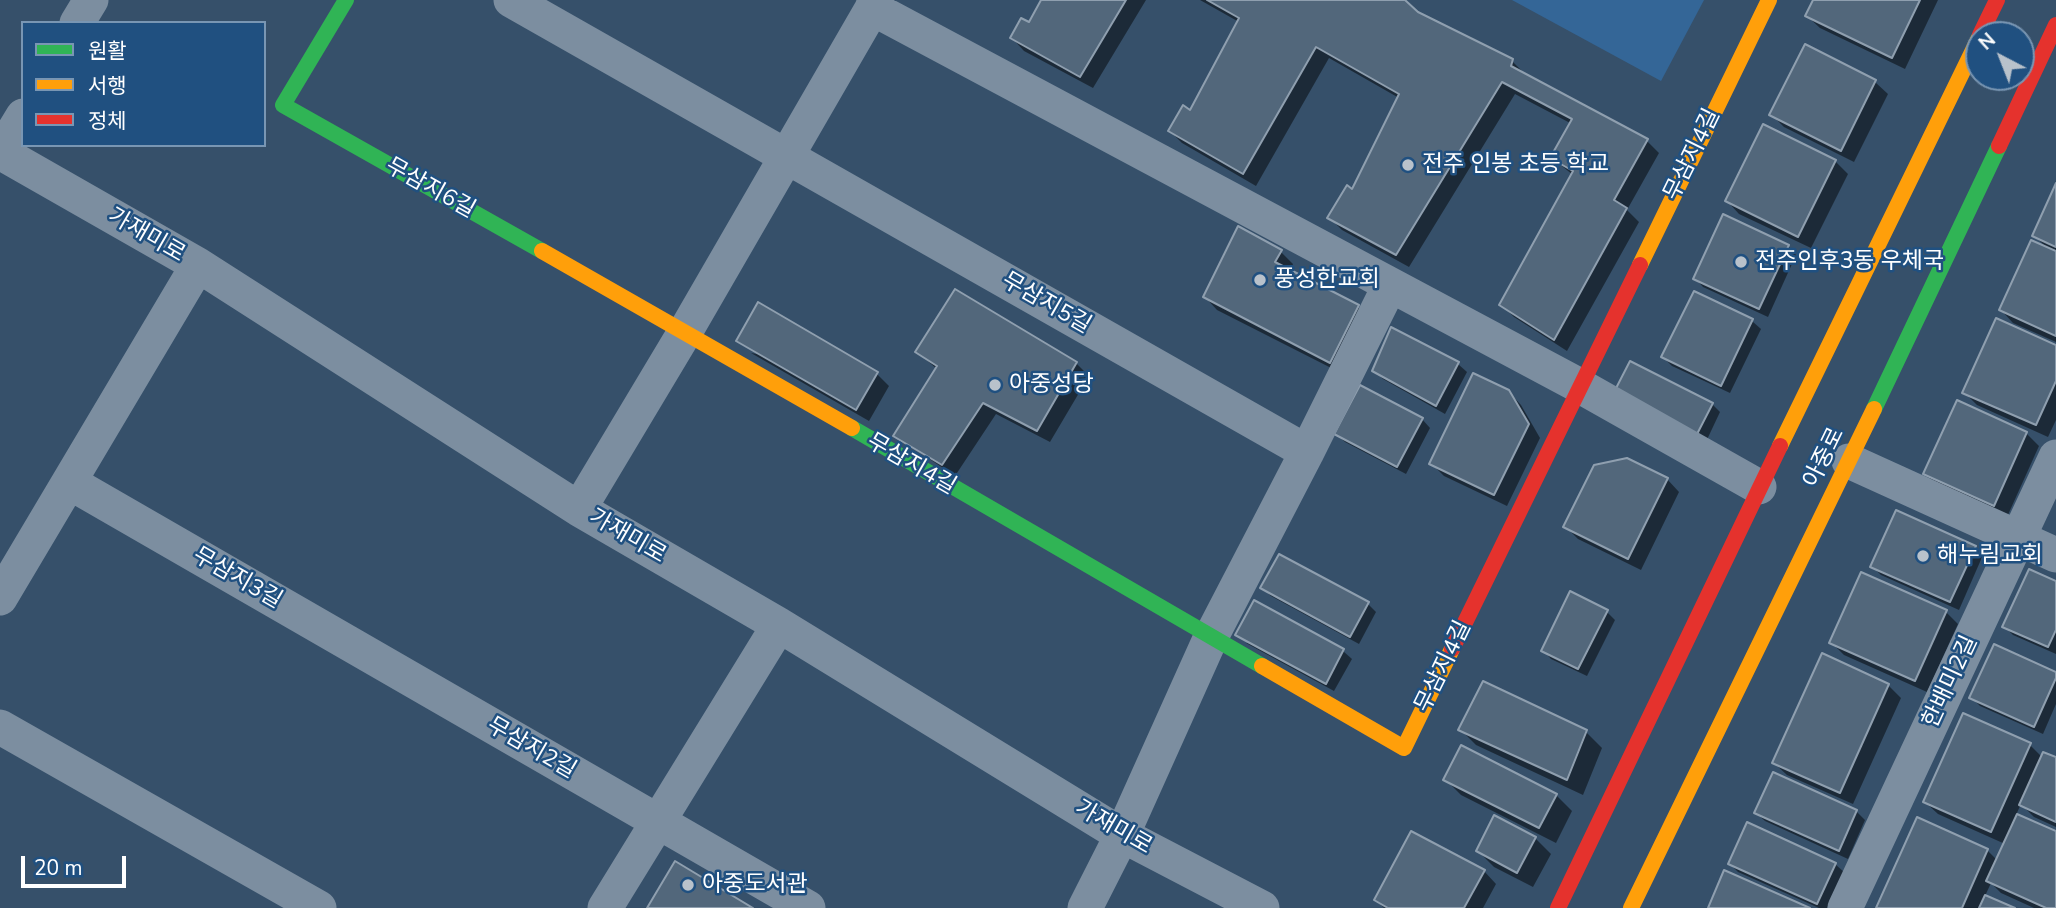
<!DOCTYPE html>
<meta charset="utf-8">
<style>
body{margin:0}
#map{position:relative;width:2056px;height:908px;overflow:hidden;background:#36506a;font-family:"Nunito Sans","Noto Sans KR",sans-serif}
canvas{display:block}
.legend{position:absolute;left:21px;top:21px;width:245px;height:126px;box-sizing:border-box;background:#205080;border:2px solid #7996b3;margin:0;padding:9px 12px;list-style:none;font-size:21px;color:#fff}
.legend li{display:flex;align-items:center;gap:14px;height:35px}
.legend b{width:35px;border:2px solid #7996b3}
.north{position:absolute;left:1965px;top:21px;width:70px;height:70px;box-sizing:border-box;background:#205080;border:2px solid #7996b3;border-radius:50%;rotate:318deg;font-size:19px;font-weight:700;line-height:28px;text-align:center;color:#fff}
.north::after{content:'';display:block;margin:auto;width:24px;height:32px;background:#b9c2cb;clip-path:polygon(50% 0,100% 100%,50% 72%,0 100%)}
.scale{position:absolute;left:21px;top:856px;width:105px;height:32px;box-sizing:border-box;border:4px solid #fff;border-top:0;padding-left:9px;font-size:21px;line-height:24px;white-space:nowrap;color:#fff;-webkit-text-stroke:5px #205080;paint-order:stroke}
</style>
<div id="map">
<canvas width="2056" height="908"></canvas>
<ul class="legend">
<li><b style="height:9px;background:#30b455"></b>원활</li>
<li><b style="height:9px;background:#ff9f0a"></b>서행</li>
<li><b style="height:9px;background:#e5322d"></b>정체</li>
</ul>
<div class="north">N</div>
<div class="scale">20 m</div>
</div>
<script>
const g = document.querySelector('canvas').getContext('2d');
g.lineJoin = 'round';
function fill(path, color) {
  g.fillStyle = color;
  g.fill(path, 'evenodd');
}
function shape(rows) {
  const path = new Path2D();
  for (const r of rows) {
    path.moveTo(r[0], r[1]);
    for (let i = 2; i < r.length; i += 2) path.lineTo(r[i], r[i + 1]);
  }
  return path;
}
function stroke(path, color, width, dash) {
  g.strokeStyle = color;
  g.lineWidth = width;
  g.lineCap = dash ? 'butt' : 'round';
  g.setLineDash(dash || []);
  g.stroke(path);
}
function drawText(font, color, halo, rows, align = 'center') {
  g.font = font + ' "Nunito Sans","Noto Sans KR",sans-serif';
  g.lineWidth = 5;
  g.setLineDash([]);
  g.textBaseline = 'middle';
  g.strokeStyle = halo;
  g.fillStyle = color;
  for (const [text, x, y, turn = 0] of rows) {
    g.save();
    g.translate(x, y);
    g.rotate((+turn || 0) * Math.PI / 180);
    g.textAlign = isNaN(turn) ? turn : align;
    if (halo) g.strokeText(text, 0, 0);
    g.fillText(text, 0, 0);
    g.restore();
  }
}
const green = shape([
 [1512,0,1704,0,1661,81]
]);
const shadow = shape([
 [1043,0,1146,0,1093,88,1024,51,1012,38,1030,25],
 [1200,0,1402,0,1417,13,1512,61,1524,73,1647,141,1659,153,1627,210,1639,222,1567,351,1514,317,1502,305,1573,175,1552,158,1572,124,1515,94,1409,267,1342,230,1329,217,1353,192,1399,98,1329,58,1256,186,1182,143,1170,131,1191,112,1239,22],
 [1815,0,1938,0,1905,69,1820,28,1807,16],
 [1806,47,1875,82,1888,94,1854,162,1784,127,1771,114],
 [1835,161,1848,174,1811,248,1739,214,1727,201],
 [2056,187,2056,342,2013,323,2001,310,2047,248,2034,235],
 [1788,246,1796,255,1768,317,1703,287,1695,278],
 [1281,252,1293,264,1290,272,1358,307,1370,319,1343,374,1217,310,1205,297],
 [1694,293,1752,321,1761,329,1730,393,1672,366,1663,357],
 [1392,330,1458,364,1467,372,1445,414,1383,379,1374,371],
 [2056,347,2056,420,2048,437,1977,405,1964,392],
 [917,352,1076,363,1089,376,1050,442,996,414,955,476,895,436,937,369],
 [751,353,877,374,889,386,869,421],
 [1631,363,1712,404,1720,412,1704,446],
 [1508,391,1521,405,1540,438,1507,506,1444,476,1432,464],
 [1957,402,2026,433,2039,446,2007,517,1938,486,1925,474],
 [1422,419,1430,428,1406,474,1345,442,1336,434],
 [1667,479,1679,492,1641,570,1578,539,1565,526],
 [1975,547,1983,555,1959,610,1881,575,1872,566],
 [2056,583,2056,654,2013,635,2005,627],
 [1262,588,1368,604,1376,612,1359,644,1271,596],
 [1606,611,1615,620,1587,676,1551,659,1543,650],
 [1946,612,1958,624,1927,692,1844,655,1831,642],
 [1246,643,1343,651,1352,659,1334,691],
 [2056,674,2056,704,2043,734,1980,706,1972,698],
 [1888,685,1901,698,1853,804,1787,775,1774,763],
 [1460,729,1586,732,1602,748,1583,795,1476,745],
 [2030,745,2043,758,2056,759,2056,827,2034,817,2021,804,2016,815,2056,833,2056,908,2034,908,2001,893,1991,883,1985,896,2011,908,1878,908,1987,850,1997,860,2005,844,1938,814,1925,802],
 [1445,779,1556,795,1572,811,1556,843,1461,795],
 [1856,811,1865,820,1848,859,1765,821,1756,813],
 [1535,838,1551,854,1533,887,1494,867,1478,851],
 [1730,864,1835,864,1844,872,1827,908,1819,908,1738,872],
 [1484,871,1496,884,1483,908,1384,908,1376,900]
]);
const building = shape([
 [1041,0,1126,0,1080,77,1010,38,1021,18,1029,22,1041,0],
 [1207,0,1405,0,1418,12,1513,59,1511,66,1648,139,1614,200,1627,208,1554,340,1499,305,1573,171,1550,158,1572,119,1502,82,1396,255,1327,218,1347,185,1352,189,1399,94,1316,47,1243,174,1168,131,1183,105,1190,110,1239,18,1207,0],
 [1813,0,1920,0,1892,58,1805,16,1813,0],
 [1805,44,1876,80,1841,151,1769,115,1805,44],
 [1763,124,1836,160,1798,237,1725,201,1763,124],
 [2056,183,2056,247,2032,236,2056,183],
 [1723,214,1789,245,1759,309,1693,279,1723,214],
 [1238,226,1282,250,1275,262,1359,305,1330,363,1203,297,1238,226],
 [2031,240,2056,251,2056,336,1999,310,2031,240],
 [955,289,1077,362,1037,431,983,403,942,465,893,436,937,366,915,352,955,289],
 [1694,291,1753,319,1721,386,1661,357,1694,291],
 [758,302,878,372,856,410,736,341,758,302],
 [1996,318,2056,345,2056,381,2036,425,1962,393,1996,318],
 [1391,327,1459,362,1436,406,1372,371,1391,327],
 [1630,361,1713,403,1695,438,1612,396,1630,361],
 [1473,373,1509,390,1529,424,1494,495,1429,464,1473,373],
 [1360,385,1423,418,1397,467,1334,434,1360,385],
 [1957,400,2027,432,1994,506,1923,474,1957,400],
 [1627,458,1668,478,1628,559,1563,527,1594,465,1627,458],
 [1896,510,1976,546,1950,602,1870,567,1896,510],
 [1279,554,1369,602,1350,637,1260,588,1279,554],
 [2029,569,2056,581,2056,630,2048,647,2002,627,2029,569],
 [1861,572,1947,610,1915,681,1829,643,1861,572],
 [1570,591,1608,610,1578,669,1541,651,1570,591],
 [1254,600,1344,649,1326,684,1235,635,1254,600],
 [1994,644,2056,672,2056,678,2034,727,1969,698,1994,644],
 [1822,653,1889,684,1840,793,1772,763,1822,653],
 [1483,681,1587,730,1567,780,1458,730,1483,681],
 [1963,713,2031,743,1991,832,1923,802,1963,713],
 [1461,745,1557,794,1539,828,1443,780,1461,745],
 [2043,752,2056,757,2056,822,2019,805,2043,752],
 [1773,772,1857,810,1839,851,1754,813,1773,772],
 [2017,814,2056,831,2056,908,2046,908,1986,881,2017,814],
 [1494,815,1536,837,1517,873,1476,851,1494,815],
 [1917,817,1988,849,1962,908,1876,908,1917,817],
 [1747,822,1836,863,1817,904,1728,864,1747,822],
 [1411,831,1485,870,1464,908,1388,908,1374,900,1411,831],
 [675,861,753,908,647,908,675,861],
 [1724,870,1810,908,1708,908,1724,870],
 [1985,895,2015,908,1979,908,1985,895]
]);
const street = shape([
 [511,0,1307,452],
 [872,8,1580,386,1759,487],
 [77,23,91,0],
 [0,152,198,265,579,509,779,625,1122,835,1262,908],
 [0,154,23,116],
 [1849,461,2056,555],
 [69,482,808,908],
 [579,509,685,332,877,0],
 [0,598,198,265],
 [0,727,319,908],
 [605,908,779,625],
 [1085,908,1122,835,1211,637,1307,452,1390,285],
 [1845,908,2056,457]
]);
const fast = shape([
 [346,0,283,105,542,251],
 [1874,409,1999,146],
 [852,428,1262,666]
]);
const slow = shape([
 [542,251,852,428],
 [1640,265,1769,0],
 [1780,446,1979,38],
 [1262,666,1404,748,1452,649],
 [1631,908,1874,409]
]);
const jam = shape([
 [1980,35,1997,0],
 [1999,146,2056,25],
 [1452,649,1640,265],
 [1558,908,1780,446]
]);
const markers = [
 [1408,165,7,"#b9c2cb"],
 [1741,262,7,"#b9c2cb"],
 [1260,280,7,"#b9c2cb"],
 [995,385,7,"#b9c2cb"],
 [1923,556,7,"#b9c2cb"],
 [688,885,7,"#b9c2cb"]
];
const streetNames = [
 ["무삼지4길",1693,155,-64],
 ["무삼지6길",430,189,29],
 ["가재미로",146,236,30],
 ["무삼지5길",1046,304,30],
 ["아중로",1825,458,-64],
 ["무삼지4길",911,465,30],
 ["가재미로",627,537,30],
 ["무삼지3길",237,579,30],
 ["무삼지4길",1444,667,-64],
 ["한배미2길",1951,682,-65],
 ["무삼지2길",531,749,30],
 ["가재미로",1113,828,30]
];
const poiNames = [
 ["전주 인봉 초등 학교",1422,165],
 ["전주인후3동 우체국",1755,262],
 ["풍성한교회",1274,280],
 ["아중성당",1009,385],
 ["해누림교회",1937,556],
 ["아중도서관",702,885]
];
fill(green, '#346697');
fill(shadow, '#0007');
fill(building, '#52677b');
stroke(building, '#8f9faf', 2);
stroke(street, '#7c8ea0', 35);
stroke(fast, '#30b455', 16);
stroke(slow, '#ff9f0a', 16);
stroke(jam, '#e5322d', 16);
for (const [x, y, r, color] of markers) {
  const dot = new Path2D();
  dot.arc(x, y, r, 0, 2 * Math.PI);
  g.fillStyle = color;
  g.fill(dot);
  stroke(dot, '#205080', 2.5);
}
drawText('23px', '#fff', '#205080', streetNames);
drawText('23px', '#fff', '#205080', poiNames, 'left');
</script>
